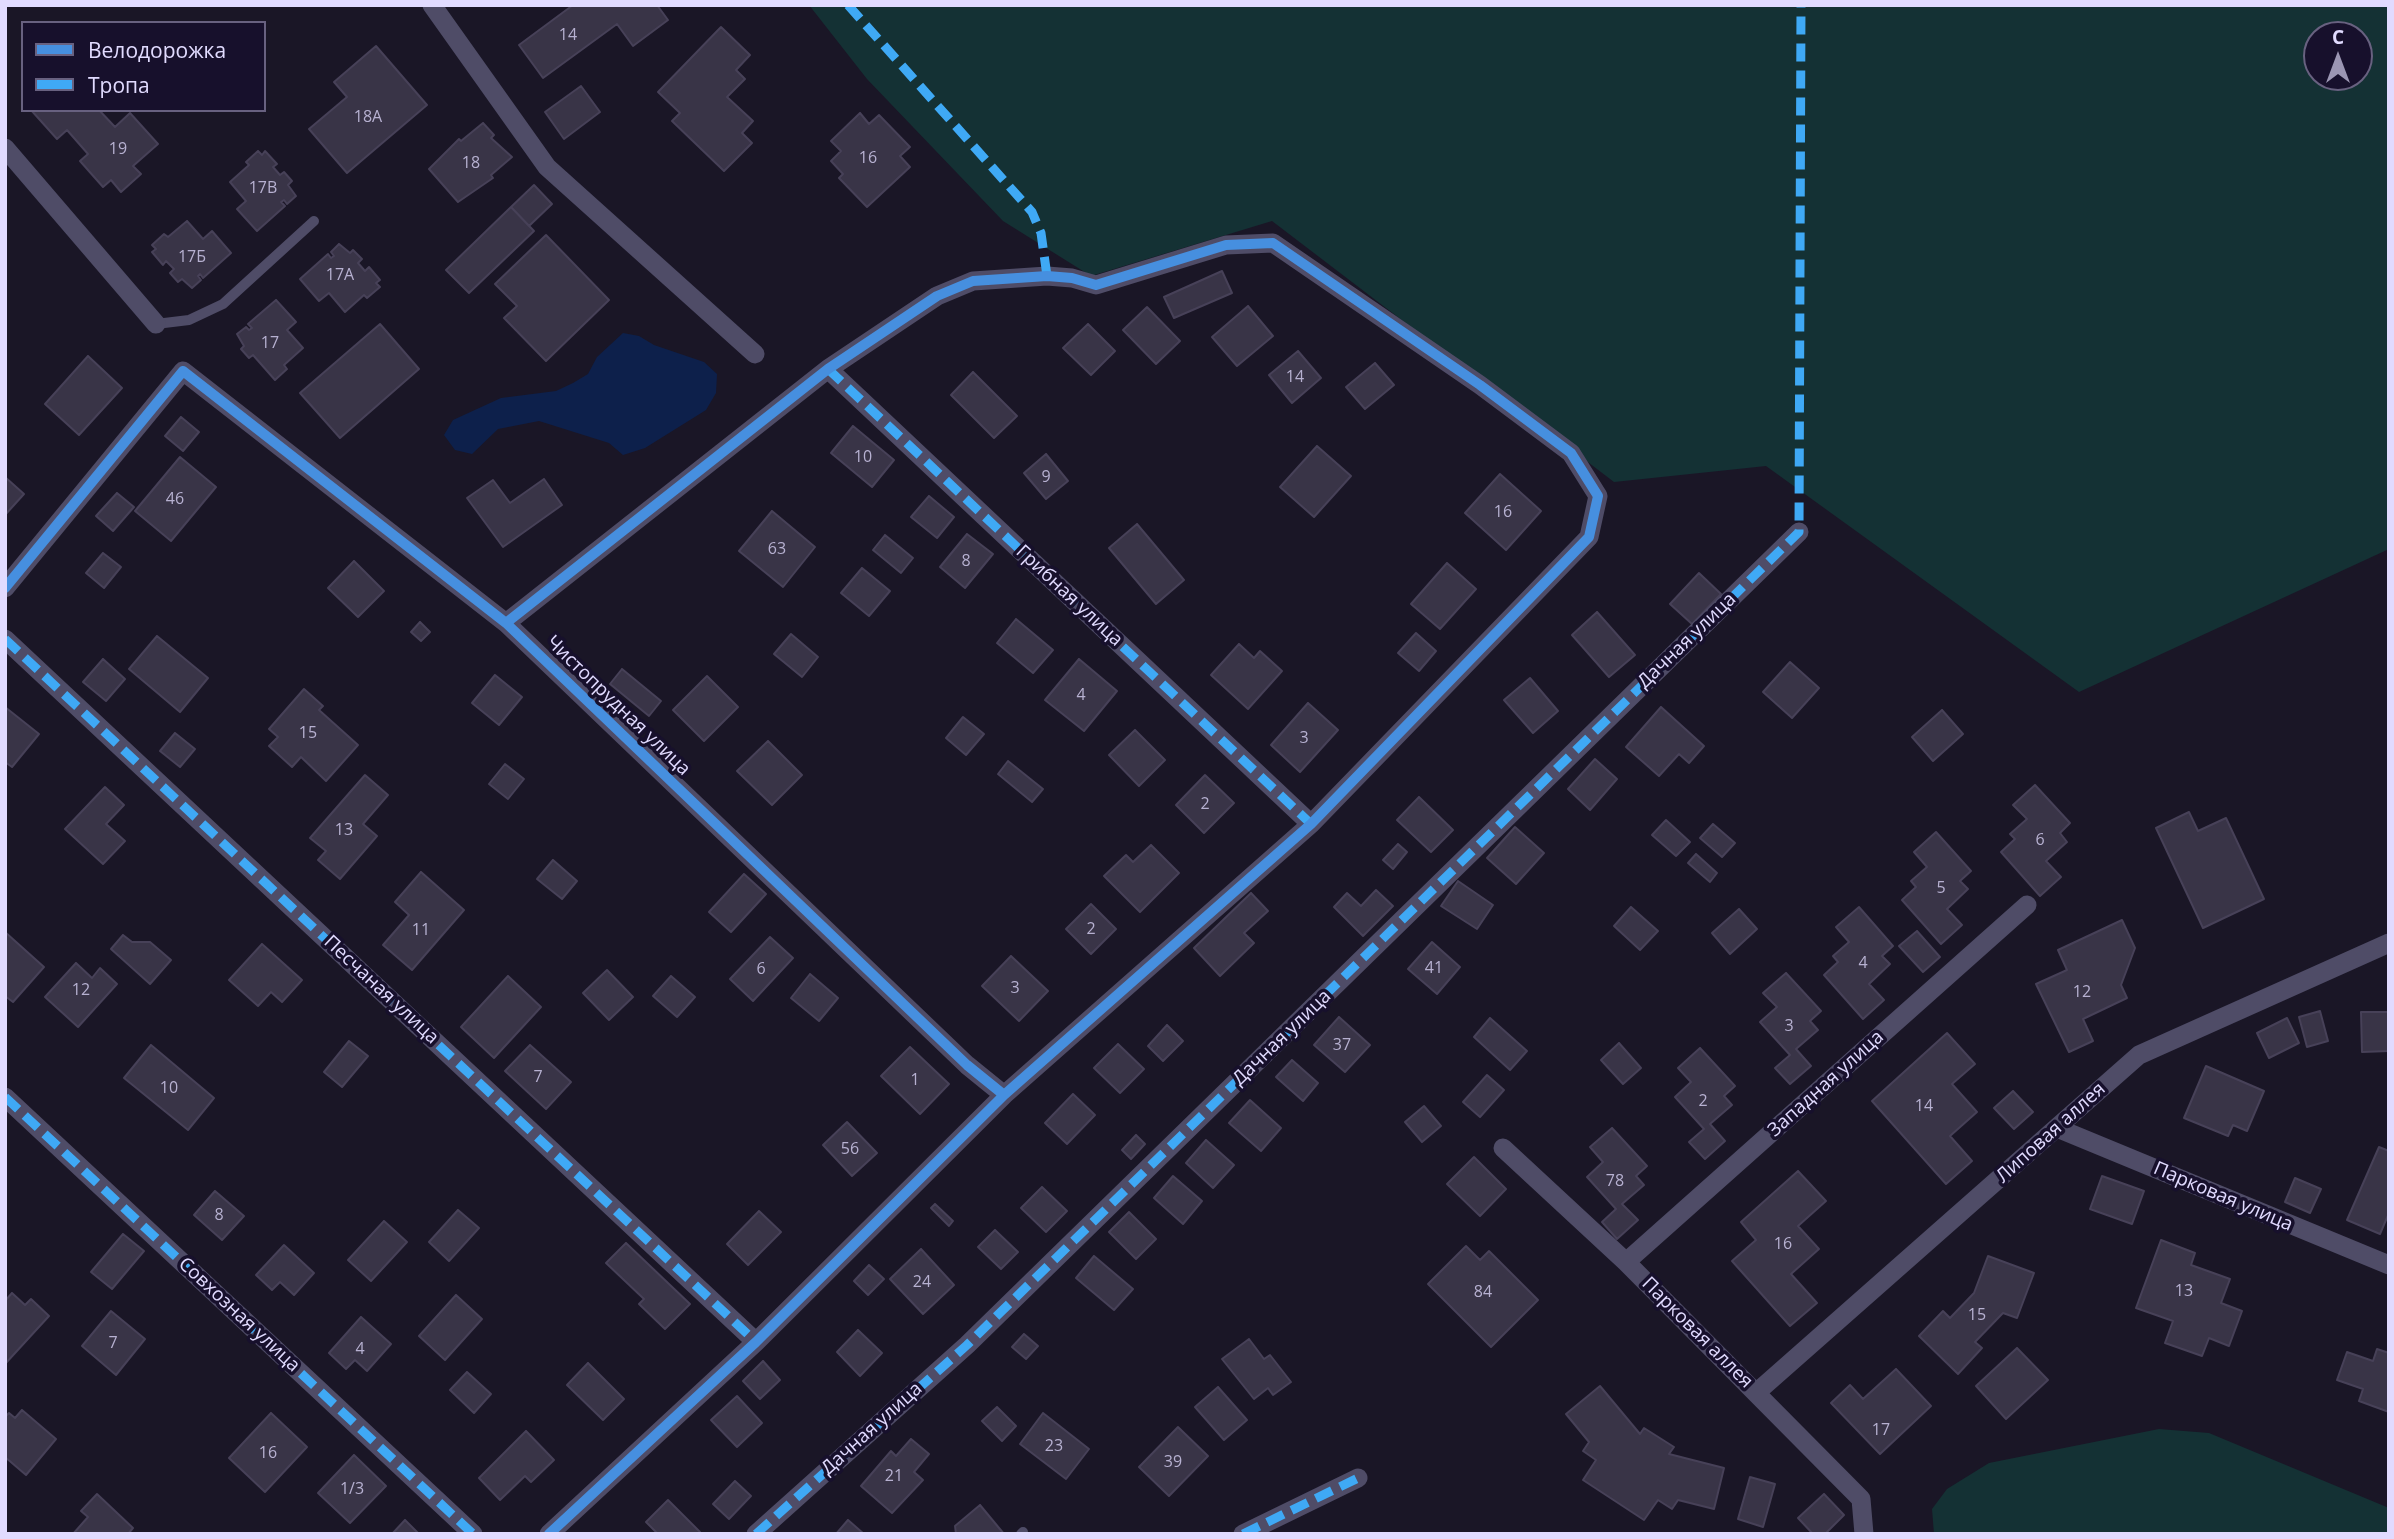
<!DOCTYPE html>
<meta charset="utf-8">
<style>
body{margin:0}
#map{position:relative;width:2394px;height:1539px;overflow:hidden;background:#1a1626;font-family:"Open Sans",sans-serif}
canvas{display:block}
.frame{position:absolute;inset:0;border:7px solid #e1dbff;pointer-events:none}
.legend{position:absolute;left:21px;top:21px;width:245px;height:91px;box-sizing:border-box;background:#17102c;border:2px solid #686180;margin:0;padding:9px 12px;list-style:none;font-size:21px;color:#e1dbff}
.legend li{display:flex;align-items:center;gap:14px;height:35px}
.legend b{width:35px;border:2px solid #686180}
.north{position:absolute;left:2303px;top:21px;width:70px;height:70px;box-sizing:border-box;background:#17102c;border:2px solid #686180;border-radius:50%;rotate:0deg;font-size:19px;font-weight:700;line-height:28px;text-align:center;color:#e1dbff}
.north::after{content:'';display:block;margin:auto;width:24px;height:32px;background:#9b96b3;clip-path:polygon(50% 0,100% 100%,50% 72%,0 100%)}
</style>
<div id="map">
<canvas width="2394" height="1539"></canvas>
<div class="frame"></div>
<ul class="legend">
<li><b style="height:9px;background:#468fdf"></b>Велодорожка</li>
<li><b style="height:9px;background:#3fa9f5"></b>Тропа</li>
</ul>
<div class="north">С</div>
</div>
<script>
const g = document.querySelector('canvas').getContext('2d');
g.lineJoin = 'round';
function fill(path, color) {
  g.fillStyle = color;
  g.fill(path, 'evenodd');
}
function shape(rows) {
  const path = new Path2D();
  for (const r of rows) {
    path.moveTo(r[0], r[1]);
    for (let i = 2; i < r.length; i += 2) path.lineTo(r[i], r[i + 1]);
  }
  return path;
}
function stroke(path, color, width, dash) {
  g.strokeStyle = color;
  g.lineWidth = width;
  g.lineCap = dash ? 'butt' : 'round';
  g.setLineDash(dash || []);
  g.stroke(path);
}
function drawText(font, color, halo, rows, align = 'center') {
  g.font = font + ' "Open Sans",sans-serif';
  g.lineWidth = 7;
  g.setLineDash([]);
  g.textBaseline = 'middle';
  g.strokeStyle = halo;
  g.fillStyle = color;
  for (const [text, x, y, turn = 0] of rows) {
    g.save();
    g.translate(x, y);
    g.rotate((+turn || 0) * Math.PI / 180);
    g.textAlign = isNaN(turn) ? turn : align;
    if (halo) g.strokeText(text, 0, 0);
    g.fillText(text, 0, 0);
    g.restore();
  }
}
const green = shape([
 [809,5,2389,5,2389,549,2079,692,1766,466,1614,482,1272,221,1091,276,1003,221,867,79],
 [2317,35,2359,35,2359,77,2317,77],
 [2159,1429,2209,1433,2389,1508,2389,1534,1934,1534,1932,1509,1947,1489,1989,1463]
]);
const water = shape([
 [623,333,639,336,654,345,704,362,717,374,716,393,706,410,645,448,623,455,609,443,539,421,498,429,472,454,455,450,444,435,453,420,501,398,556,391,573,383,588,374,597,357]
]);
const building = shape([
 [573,5,657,5,668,20,633,46,617,24,543,78,519,45,573,5],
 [721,27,750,55,736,70,745,79,727,97,753,121,742,133,752,143,724,171,672,121,680,113,658,92,721,27],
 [376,46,427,105,347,173,309,129,347,97,334,82,376,46],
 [581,86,600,112,564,139,545,112,581,86],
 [31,110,99,110,115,127,130,113,158,144,133,166,141,174,121,192,111,180,103,187,80,161,88,154,67,130,57,139,31,110],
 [860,113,869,124,879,115,910,147,900,156,910,167,867,207,839,178,843,174,831,161,841,151,831,141,860,113],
 [483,123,494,135,491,138,512,157,491,175,493,178,458,202,429,169,459,139,461,141,483,123],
 [258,151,262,155,265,151,277,164,273,167,280,175,284,172,292,181,288,185,296,196,287,204,284,200,281,202,285,206,257,231,237,209,246,201,230,182,249,165,246,162,258,151],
 [534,185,552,204,529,226,511,207,534,185],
 [511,207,534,231,469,293,446,270,511,207],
 [187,221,203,239,212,231,231,253,203,278,200,274,198,276,201,280,192,288,182,279,178,282,170,273,174,269,166,261,163,265,152,252,156,249,152,245,164,234,168,237,187,221],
 [546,235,609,300,546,361,504,318,517,306,495,284,546,235],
 [339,244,350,253,353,250,362,259,358,263,365,271,369,267,380,280,376,283,380,287,367,298,364,295,345,312,329,293,319,301,300,279,328,254,331,258,334,256,331,252,339,244],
 [1222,271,1232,293,1174,318,1164,297,1222,271],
 [276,300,296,322,287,330,303,348,284,365,287,369,275,380,253,355,249,358,241,349,244,346,237,334,246,327,249,330,252,328,248,324,276,300],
 [1248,306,1273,336,1237,366,1212,337,1248,306],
 [1147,307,1180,341,1156,364,1123,330,1147,307],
 [380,324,419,369,340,438,300,393,380,324],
 [1088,324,1115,351,1091,375,1063,348,1088,324],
 [1298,351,1321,378,1292,403,1269,375,1298,351],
 [88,356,122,388,79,435,45,404,88,356],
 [1375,363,1394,385,1365,409,1346,387,1375,363],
 [973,372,1017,416,994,438,951,395,973,372],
 [181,417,199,432,183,451,165,436,181,417],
 [853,426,894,460,872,487,831,453,853,426],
 [1317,446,1351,476,1314,517,1280,487,1317,446],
 [1046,454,1068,481,1046,499,1024,473,1046,454],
 [180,457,216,487,171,541,135,511,180,457],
 [1500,474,1541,511,1506,550,1465,513,1500,474],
 [5,477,24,494,5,515,5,477],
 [544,479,562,505,503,547,467,498,493,480,510,503,544,479],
 [117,493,134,507,113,531,96,516,117,493],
 [929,496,954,517,937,538,911,517,929,496],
 [772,511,815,547,783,587,739,551,772,511],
 [1137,524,1184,580,1156,604,1109,548,1137,524],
 [967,534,993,554,965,588,940,567,967,534],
 [885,535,913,558,901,573,873,550,885,535],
 [103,553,121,567,104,588,86,573,103,553],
 [354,561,384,591,358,617,328,588,354,561],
 [1447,563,1476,589,1440,629,1411,604,1447,563],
 [862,568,890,591,869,616,841,593,862,568],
 [1699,573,1721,594,1692,624,1670,604,1699,573],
 [1597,612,1635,655,1609,677,1572,635,1597,612],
 [1016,619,1053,650,1033,673,997,643,1016,619],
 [420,622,430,632,421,641,411,632,420,622],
 [1416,633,1436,651,1419,671,1398,653,1416,633],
 [791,634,818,657,802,677,774,654,791,634],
 [157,636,208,678,180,712,129,669,157,636],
 [1239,644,1254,658,1260,651,1282,671,1248,709,1211,675,1239,644],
 [103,659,125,679,106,701,83,682,103,659],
 [1079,659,1117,691,1084,731,1045,700,1079,659],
 [1790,662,1819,688,1792,718,1763,692,1790,662],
 [622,669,661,701,649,716,610,684,622,669],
 [495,675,522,697,499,725,472,703,495,675],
 [707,676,738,707,704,741,673,710,707,676],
 [1530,678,1558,711,1533,733,1504,700,1530,678],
 [304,689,323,706,319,710,358,745,326,781,301,757,292,767,269,746,278,737,269,729,304,689],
 [1308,703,1338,730,1300,772,1271,745,1308,703],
 [5,707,39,734,12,767,5,762,5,707],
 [1661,707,1704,746,1689,763,1679,754,1659,776,1626,747,1661,707],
 [1942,710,1963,734,1933,761,1912,737,1942,710],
 [963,717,984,734,966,755,946,738,963,717],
 [1135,730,1165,760,1139,786,1109,755,1135,730],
 [175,733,195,749,180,767,160,751,175,733],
 [768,741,802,775,772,805,737,771,768,741],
 [1595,759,1617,779,1590,810,1568,789,1595,759],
 [1008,761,1043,789,1032,802,998,774,1008,761],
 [505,764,524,779,508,799,489,784,505,764],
 [365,775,388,795,363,824,377,836,340,879,318,860,326,851,310,838,365,775],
 [1205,775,1234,803,1204,833,1176,805,1205,775],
 [2035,785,2070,823,2060,833,2067,842,2046,861,2061,877,2040,896,2001,852,2015,839,2010,834,2027,819,2013,805,2035,785],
 [105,787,124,805,106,824,125,841,103,864,65,829,105,787],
 [1419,797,1453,830,1431,852,1397,820,1419,797],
 [2189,812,2198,831,2226,818,2264,899,2203,928,2156,828,2189,812],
 [1666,820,1690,842,1676,856,1652,835,1666,820],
 [1713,824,1735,843,1722,857,1700,838,1713,824],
 [1515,827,1544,853,1516,884,1487,858,1515,827],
 [1936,832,1971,871,1960,881,1968,889,1947,909,1962,925,1941,944,1902,900,1916,887,1911,881,1927,867,1914,852,1936,832],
 [1398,844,1407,852,1393,869,1383,860,1398,844],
 [1151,845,1179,873,1140,912,1104,876,1126,855,1133,862,1151,845],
 [1696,854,1717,873,1710,882,1688,863,1696,854],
 [553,860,577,881,562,899,537,879,553,860],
 [421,872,464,910,412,970,383,945,409,915,395,902,421,872],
 [744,874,766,894,731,932,709,912,744,874],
 [1458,881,1493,905,1477,929,1441,906,1458,881],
 [1376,890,1393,906,1363,936,1334,907,1347,893,1361,906,1376,890],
 [1251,893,1268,911,1244,933,1254,943,1220,976,1194,948,1251,893],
 [1091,904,1116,929,1091,954,1066,929,1091,904],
 [1631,907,1658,931,1640,950,1614,926,1631,907],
 [1859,907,1893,946,1882,956,1890,964,1869,984,1884,1000,1863,1019,1824,975,1838,962,1833,956,1849,942,1836,927,1859,907],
 [1739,909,1757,929,1730,954,1712,933,1739,909],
 [2122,920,2135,948,2121,985,2127,998,2083,1019,2093,1041,2069,1052,2036,984,2067,970,2058,950,2122,920],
 [1917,931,1940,957,1923,972,1899,946,1917,931],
 [5,932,44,967,13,1002,5,996,5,932],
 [123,935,132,942,150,942,171,960,150,984,111,949,123,935],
 [770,937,793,958,753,1001,730,979,770,937],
 [1432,942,1460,967,1437,994,1408,969,1432,942],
 [262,944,302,980,282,1002,271,992,258,1006,229,980,262,944],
 [1011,956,1048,991,1019,1021,982,986,1011,956],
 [76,963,92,978,100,968,117,984,78,1027,45,997,76,963],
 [607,970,633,997,609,1020,583,993,607,970],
 [1786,973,1821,1011,1810,1021,1818,1030,1796,1049,1811,1066,1790,1084,1775,1068,1790,1055,1760,1022,1777,1007,1763,993,1786,973],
 [810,974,838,998,819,1021,791,998,810,974],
 [508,976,541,1007,494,1058,461,1027,508,976],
 [671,976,695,997,677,1017,653,996,671,976],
 [2320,1011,2328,1041,2307,1047,2299,1017,2320,1011],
 [2361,1012,2389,1012,2389,1051,2362,1052,2361,1012],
 [1339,1017,1370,1045,1345,1072,1314,1045,1339,1017],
 [1490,1018,1527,1051,1510,1070,1474,1037,1490,1018],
 [2287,1018,2299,1043,2269,1058,2257,1033,2287,1018],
 [1167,1025,1183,1041,1163,1061,1148,1046,1167,1025],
 [1947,1033,1975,1064,1952,1084,1977,1112,1950,1136,1972,1161,1946,1184,1872,1101,1947,1033],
 [349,1041,368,1056,342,1087,324,1072,349,1041],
 [1619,1043,1641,1068,1623,1084,1601,1060,1619,1043],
 [1118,1044,1144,1069,1120,1093,1094,1068,1118,1044],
 [151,1045,214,1098,188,1130,124,1078,151,1045],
 [530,1045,571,1082,546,1109,505,1071,530,1045],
 [910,1047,949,1084,920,1114,881,1076,910,1047],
 [1700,1048,1735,1086,1724,1096,1732,1105,1710,1124,1725,1141,1705,1159,1689,1142,1704,1129,1675,1097,1691,1082,1678,1068,1700,1048],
 [1292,1060,1318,1083,1303,1101,1276,1077,1292,1060],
 [2206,1066,2264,1091,2247,1131,2233,1125,2228,1136,2184,1118,2206,1066],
 [1487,1075,1504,1090,1480,1117,1463,1102,1487,1075],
 [2013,1091,2033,1112,2014,1129,1994,1108,2013,1091],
 [1073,1094,1095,1115,1067,1144,1045,1123,1073,1094],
 [1250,1100,1281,1128,1261,1151,1229,1123,1250,1100],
 [1424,1106,1441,1126,1422,1142,1405,1122,1424,1106],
 [847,1122,877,1153,852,1176,823,1145,847,1122],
 [1612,1128,1647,1166,1636,1176,1644,1185,1622,1204,1638,1220,1617,1239,1602,1222,1616,1209,1587,1177,1603,1162,1590,1147,1612,1128],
 [1136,1135,1145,1144,1131,1159,1122,1150,1136,1135],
 [1206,1140,1234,1165,1213,1188,1186,1163,1206,1140],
 [2379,1147,2389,1151,2389,1213,2380,1234,2347,1220,2379,1147],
 [1474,1157,1506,1189,1480,1216,1447,1184,1474,1157],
 [1798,1171,1826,1201,1798,1226,1819,1249,1791,1274,1817,1303,1790,1326,1732,1261,1756,1240,1741,1222,1798,1171],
 [1173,1176,1202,1201,1183,1224,1154,1198,1173,1176],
 [2102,1176,2144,1191,2132,1224,2090,1209,2102,1176],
 [2295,1178,2321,1189,2310,1213,2285,1202,2295,1178],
 [1042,1187,1067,1211,1046,1232,1021,1208,1042,1187],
 [215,1191,244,1216,222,1240,194,1215,215,1191],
 [935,1204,953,1221,949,1226,931,1208,935,1204],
 [458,1210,479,1228,449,1261,429,1242,458,1210],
 [759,1211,781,1232,748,1265,727,1244,759,1211],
 [1129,1212,1156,1239,1136,1259,1109,1232,1129,1212],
 [384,1221,407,1242,371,1281,348,1260,384,1221],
 [995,1230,1018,1252,1001,1269,978,1247,995,1230],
 [123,1234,144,1251,112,1289,91,1272,123,1234],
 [2161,1240,2195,1253,2191,1265,2230,1279,2221,1303,2242,1311,2229,1346,2209,1338,2202,1356,2165,1343,2173,1321,2136,1308,2161,1240],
 [626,1243,690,1304,665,1329,639,1304,644,1299,606,1263,626,1243],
 [284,1245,314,1273,294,1295,280,1282,272,1290,256,1275,284,1245],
 [1466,1246,1480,1260,1489,1251,1538,1300,1491,1347,1428,1284,1466,1246],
 [921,1249,954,1285,923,1314,890,1279,921,1249],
 [1094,1256,1133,1289,1114,1310,1076,1278,1094,1256],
 [1988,1256,2034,1273,2017,1318,2003,1313,1975,1342,1982,1348,1958,1374,1919,1336,1943,1311,1950,1318,1974,1293,1988,1256],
 [869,1265,884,1279,868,1295,854,1281,869,1265],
 [12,1293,25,1305,31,1299,49,1316,5,1364,5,1301,12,1293],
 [456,1295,482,1319,445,1360,419,1336,456,1295],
 [111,1311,145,1339,116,1375,82,1346,111,1311],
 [361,1317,391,1344,367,1371,355,1360,346,1369,329,1353,361,1317],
 [858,1330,882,1353,860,1376,837,1352,858,1330],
 [1024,1334,1038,1346,1026,1359,1012,1347,1024,1334],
 [1249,1339,1264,1359,1270,1355,1291,1382,1273,1395,1268,1388,1254,1399,1222,1359,1249,1339],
 [2017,1348,2048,1380,2006,1419,1976,1386,2017,1348],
 [2377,1349,2389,1353,2389,1412,2359,1401,2363,1389,2337,1380,2347,1352,2373,1361,2377,1349],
 [763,1361,780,1380,760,1399,743,1381,763,1361],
 [588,1363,624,1399,603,1420,567,1385,588,1363],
 [1896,1369,1931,1406,1880,1454,1831,1403,1850,1385,1863,1399,1896,1369],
 [467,1372,491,1394,474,1413,450,1390,467,1372],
 [1600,1386,1640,1434,1644,1428,1674,1447,1669,1454,1724,1468,1714,1509,1678,1500,1672,1509,1658,1500,1644,1520,1583,1480,1596,1460,1583,1451,1589,1442,1566,1414,1600,1386],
 [1218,1387,1247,1420,1224,1440,1195,1407,1218,1387],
 [737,1396,762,1423,737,1447,711,1420,737,1396],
 [997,1407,1016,1426,1002,1441,982,1421,997,1407],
 [22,1410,56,1439,26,1475,5,1457,5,1417,9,1413,15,1418,22,1410],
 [271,1413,307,1447,265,1492,229,1458,271,1413],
 [1043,1413,1089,1449,1066,1479,1020,1444,1043,1413],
 [1178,1427,1208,1456,1169,1496,1139,1467,1178,1427],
 [526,1431,554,1460,531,1482,525,1476,500,1500,479,1478,526,1431],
 [911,1439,929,1454,914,1472,923,1480,892,1513,861,1486,891,1451,896,1456,911,1439],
 [354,1455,386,1486,350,1523,318,1493,354,1455],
 [1750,1477,1775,1484,1763,1527,1738,1519,1750,1477],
 [735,1481,751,1496,729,1519,713,1504,735,1481],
 [97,1494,133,1528,128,1534,73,1534,88,1517,81,1511,97,1494],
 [1824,1494,1844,1515,1825,1534,1813,1534,1798,1518,1824,1494],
 [668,1500,700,1532,698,1534,658,1534,646,1522,668,1500],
 [980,1505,1004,1534,956,1534,955,1526,980,1505],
 [405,1520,419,1534,392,1534,405,1520],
 [848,1520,864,1534,836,1534,848,1520]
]);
const service = shape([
 [156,324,189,320,223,304,314,221],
 [1021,1534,1023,1532]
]);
const minor = shape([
 [432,5,547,167,755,354],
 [5,148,156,324],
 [828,369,1311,824],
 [5,588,183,371,506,623,967,1065,1004,1095],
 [506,623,828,369,937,296,973,281,1047,276,1072,278,1096,285,1226,245,1273,243,1480,385,1571,453,1598,496,1589,537,1311,824,1004,1095,756,1342,549,1534],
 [5,639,756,1342],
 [5,1097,473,1534],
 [2057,1128,2389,1265],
 [1503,1148,1626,1262,1861,1499,1864,1534],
 [1626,1262,2027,905],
 [1757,1392,2139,1055,2389,943],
 [756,1534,967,1345,1799,532],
 [1243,1534,1358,1478]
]);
const quiet = shape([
 [848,5,1032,212,1041,233,1047,276],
 [828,369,1311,824],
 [5,639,756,1342],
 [5,1097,473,1534],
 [756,1534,967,1345,1799,532,1801,5],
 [1243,1534,1358,1478]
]);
const cycleway = shape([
 [5,588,183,371,506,623,967,1065,1004,1095],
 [506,623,828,369,937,296,973,281,1047,276,1072,278,1096,285,1226,245,1273,243,1480,385,1571,453,1598,496,1589,537,1311,824,1004,1095,756,1342,549,1534]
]);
const numberNames = [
 ["14",568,35],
 ["18А",368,117],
 ["19",118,149],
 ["16",868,158],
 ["18",471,163],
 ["17В",263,188],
 ["17Б",192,257],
 ["17А",340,275],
 ["17",270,343],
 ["14",1295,377],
 ["10",863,457],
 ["9",1046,477],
 ["46",175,499],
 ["16",1503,512],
 ["63",777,549],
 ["8",966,561],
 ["4",1081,695],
 ["15",308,733],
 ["3",1304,738],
 ["2",1205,804],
 ["13",344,830],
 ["6",2040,840],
 ["5",1941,888],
 ["2",1091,929],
 ["11",421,930],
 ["4",1863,963],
 ["41",1434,968],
 ["6",761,969],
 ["3",1015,988],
 ["12",81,990],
 ["12",2082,992],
 ["3",1789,1026],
 ["37",1342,1045],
 ["7",538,1077],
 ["1",915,1080],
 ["10",169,1088],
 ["2",1703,1101],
 ["14",1924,1106],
 ["56",850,1149],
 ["78",1615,1181],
 ["8",219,1215],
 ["16",1783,1244],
 ["24",922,1282],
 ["13",2184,1291],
 ["84",1483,1292],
 ["15",1977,1315],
 ["7",113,1343],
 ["4",360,1349],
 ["17",1881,1430],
 ["23",1054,1446],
 ["16",268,1453],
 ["39",1173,1462],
 ["21",894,1476],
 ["1/3",352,1489]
];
const streetNames = [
 ["Грибная улица",1069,596,43],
 ["Дачная улица",1687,641,-44],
 ["Чистопрудная улица",618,706,44],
 ["Песчаная улица",381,990,43],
 ["Дачная улица",1282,1038,-44],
 ["Западная улица",1826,1084,-42],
 ["Липовая аллея",2051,1133,-42],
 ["Парковая улица",2223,1197,23],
 ["Совхозная улица",239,1315,43],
 ["Парковая аллея",1697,1333,45],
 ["Дачная улица",872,1429,-42]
];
fill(green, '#143134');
fill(water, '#0d204b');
fill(building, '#393447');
stroke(building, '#474158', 2);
stroke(service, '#4f4c67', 10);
stroke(minor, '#4f4c67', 19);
stroke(quiet, '#3fa9f5', 9, [18, 9]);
stroke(cycleway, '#468fdf', 10);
drawText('16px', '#b7b1d1', null, numberNames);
drawText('19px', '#e1dbff', '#17102c', streetNames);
</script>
